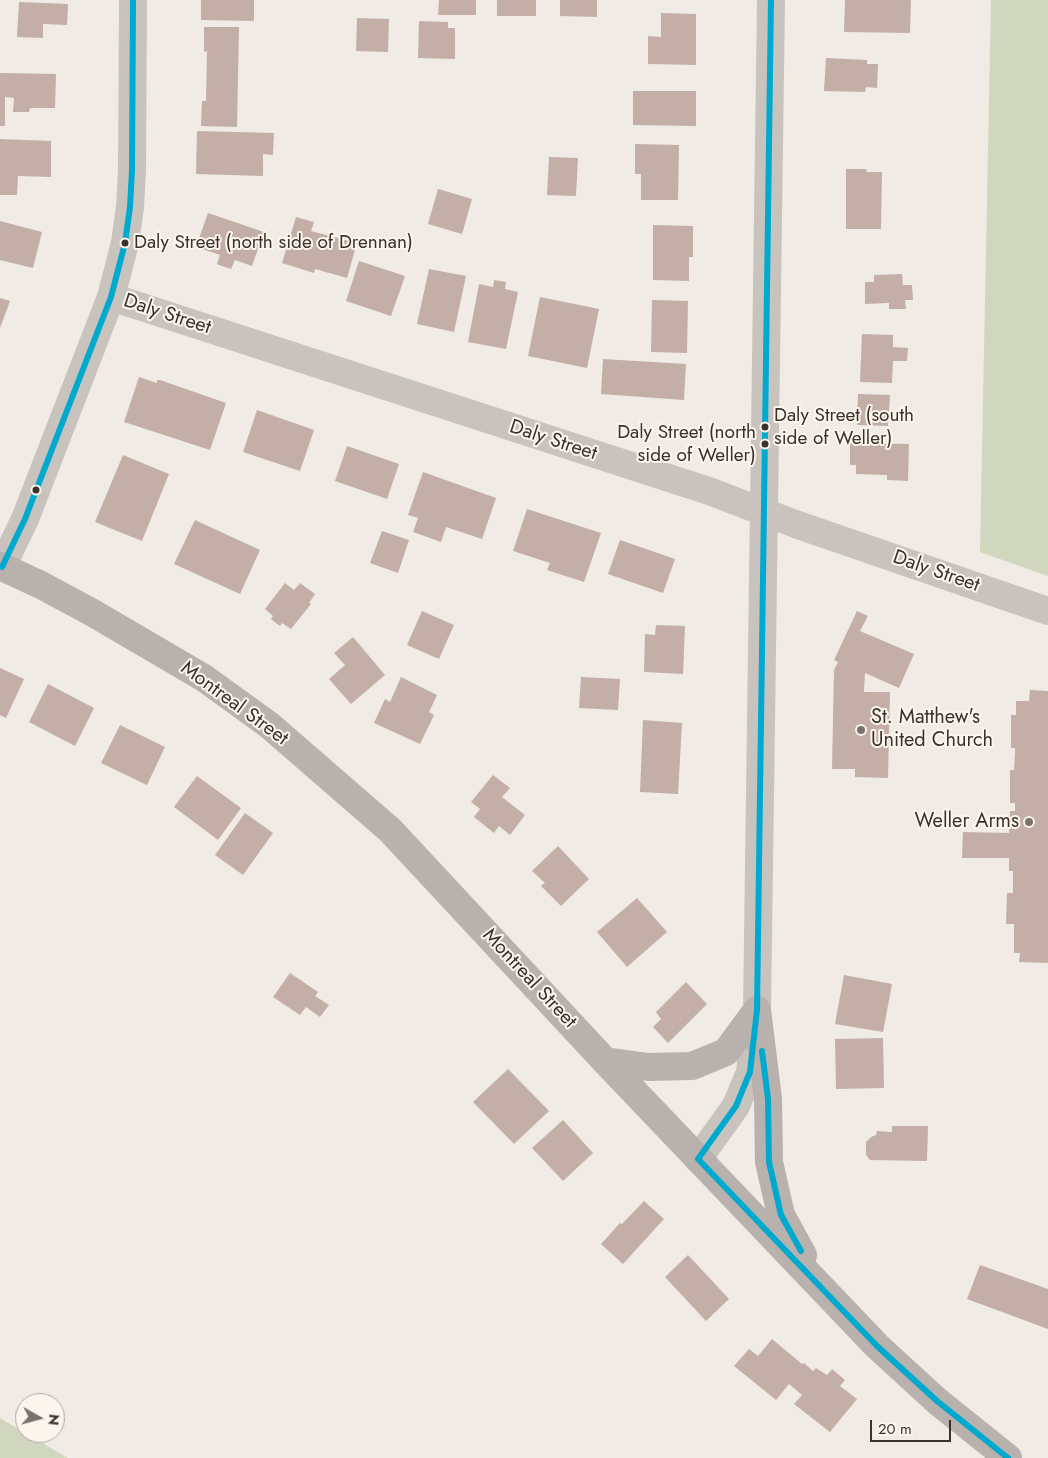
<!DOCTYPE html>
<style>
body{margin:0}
#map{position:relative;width:1048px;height:1458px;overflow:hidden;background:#f0ebe5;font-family:Jost,sans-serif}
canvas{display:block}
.north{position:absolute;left:15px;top:1393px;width:50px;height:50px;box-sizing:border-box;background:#fbf5ee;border:1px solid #aea6a0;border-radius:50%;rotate:97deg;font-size:14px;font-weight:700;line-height:20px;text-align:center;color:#3b302b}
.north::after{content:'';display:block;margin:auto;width:18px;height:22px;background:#7a716c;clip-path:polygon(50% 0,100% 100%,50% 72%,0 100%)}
.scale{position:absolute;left:870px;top:1420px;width:81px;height:22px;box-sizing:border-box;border:2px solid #3b302b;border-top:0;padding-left:6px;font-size:15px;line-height:18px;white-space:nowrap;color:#3b302b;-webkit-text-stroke:4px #fbf5ee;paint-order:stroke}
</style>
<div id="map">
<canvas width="1048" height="1458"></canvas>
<div class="north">N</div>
<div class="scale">20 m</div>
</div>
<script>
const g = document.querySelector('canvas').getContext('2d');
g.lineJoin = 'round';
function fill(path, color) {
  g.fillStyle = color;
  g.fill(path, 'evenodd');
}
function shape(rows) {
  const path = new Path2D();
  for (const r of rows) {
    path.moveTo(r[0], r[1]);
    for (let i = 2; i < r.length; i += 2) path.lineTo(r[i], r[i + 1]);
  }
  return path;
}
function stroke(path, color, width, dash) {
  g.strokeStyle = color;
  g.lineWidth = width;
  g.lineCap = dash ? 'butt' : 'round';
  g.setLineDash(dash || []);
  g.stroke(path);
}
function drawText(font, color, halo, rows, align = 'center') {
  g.font = font + ' Jost,sans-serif';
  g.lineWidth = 4;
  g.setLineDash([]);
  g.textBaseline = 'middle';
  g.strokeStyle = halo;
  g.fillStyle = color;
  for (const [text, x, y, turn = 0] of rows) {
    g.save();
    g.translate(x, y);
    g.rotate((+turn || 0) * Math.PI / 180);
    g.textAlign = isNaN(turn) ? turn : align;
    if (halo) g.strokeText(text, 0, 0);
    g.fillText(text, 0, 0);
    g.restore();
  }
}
const green = shape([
 [991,0,1048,0,1048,576,980,552],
 [0,1418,25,1433,68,1458,0,1458]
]);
const building = shape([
 [201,0,254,0,254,21,201,20],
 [439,0,476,0,476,15,438,15],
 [497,0,536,0,536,16,497,16],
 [560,0,597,0,597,17,560,16],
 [845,0,911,0,910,33,844,32],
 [19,2,68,4,67,25,43,24,43,38,17,37],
 [661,13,696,14,696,65,648,64,648,36,661,37],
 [357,18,389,19,388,52,356,51],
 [419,21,448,22,448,28,455,28,455,59,418,58],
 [204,27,239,27,237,127,201,126,202,101,206,101,207,51,204,52],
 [826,58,867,60,867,64,878,64,877,88,866,87,865,92,824,91],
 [0,73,56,74,55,108,30,108,29,112,13,112,14,98,5,97,5,126,0,126],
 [633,91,696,91,696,126,633,125],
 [197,131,274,133,273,155,263,154,263,176,196,174],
 [0,139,51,141,51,177,18,176,17,195,0,195],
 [635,144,679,145,678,200,641,200,641,174,635,174],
 [549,157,578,158,576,196,547,195],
 [846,169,866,169,867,172,882,172,881,229,846,229],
 [438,189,472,199,462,234,428,224],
 [208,213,264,232,252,266,235,260,231,269,219,265,217,264,220,255,196,247],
 [296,217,314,222,311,231,357,243,347,278,315,269,314,273,282,263],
 [0,221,42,232,33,268,0,260],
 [653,225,693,226,693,257,689,257,689,281,653,280],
 [359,261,405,276,391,316,346,301],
 [429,269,466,276,454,332,417,324],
 [902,274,903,285,912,285,913,300,905,300,906,309,889,309,889,303,865,304,865,282,874,282,874,275],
 [494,280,506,282,505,289,518,292,506,349,468,342,479,284,493,287],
 [540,297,599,309,587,368,528,356],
 [0,298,10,301,0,328],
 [652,300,688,301,687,353,651,352],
 [862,334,893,335,893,347,908,348,907,361,893,361,892,383,860,382],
 [603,359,686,364,684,400,601,394],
 [139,377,157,383,157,380,160,380,226,403,210,450,124,422],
 [858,394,890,395,888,426,857,425],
 [257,410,314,430,300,471,243,452],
 [850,443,909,444,908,481,887,480,887,475,856,474,856,465,850,465],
 [347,446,399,464,387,499,335,481],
 [123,455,169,474,142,541,95,522],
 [423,472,496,498,482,539,446,527,441,542,413,532,418,518,408,515],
 [527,509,601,533,584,582,547,570,550,563,513,551],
 [195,520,260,550,240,594,174,564],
 [382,531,409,540,398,573,370,563],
 [620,540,675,559,663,593,608,574],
 [285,583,294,590,300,583,315,594,309,603,311,604,291,629,282,623,280,626,271,619,273,616,265,609],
 [422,611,454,625,439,659,407,645],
 [857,611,868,616,860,631,914,654,899,688,865,673,864,692,890,692,888,778,855,777,855,769,832,769,834,670,838,662,834,660],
 [656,625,685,626,683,674,644,672,645,634,655,635],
 [353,637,385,675,351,704,329,679,345,665,334,653],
 [0,668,24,679,6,718,0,715],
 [401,677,437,695,429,712,434,715,420,744,374,723,385,699,390,702],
 [581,677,620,679,618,710,579,708],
 [48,684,94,708,75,746,29,722],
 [1030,690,1048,691,1048,963,1019,962,1020,953,1014,953,1014,924,1006,924,1007,893,1013,893,1013,871,1009,871,1009,858,962,858,963,832,1009,833,1010,811,1015,811,1015,803,1010,803,1010,770,1014,770,1015,753,1015,748,1011,748,1011,715,1016,715,1016,701,1029,701],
 [643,720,682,723,678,794,640,792],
 [120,725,165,747,147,785,101,763],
 [493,775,510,788,502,797,525,815,510,835,499,826,494,833,474,817,480,809,471,802],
 [197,776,241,808,218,840,174,807],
 [245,813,273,833,243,875,215,855],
 [558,846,589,879,561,906,541,886,545,883,532,871],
 [637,898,667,932,627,967,597,932],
 [290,973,318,992,315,996,329,1005,320,1017,306,1007,300,1015,273,997],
 [844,975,892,984,883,1032,835,1024],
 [686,982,707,1004,668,1043,653,1027,661,1019,656,1012],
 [883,1038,884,1088,836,1089,835,1039],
 [508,1069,549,1111,514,1144,473,1102],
 [563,1120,593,1153,563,1181,532,1148],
 [892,1126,928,1126,927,1161,870,1160,866,1155,866,1142,871,1137,876,1135,877,1131,892,1132],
 [644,1201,664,1219,623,1264,601,1244,620,1223,622,1224],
 [688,1255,729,1299,706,1321,665,1277],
 [980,1265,1048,1289,1048,1329,967,1299],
 [772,1339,802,1364,804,1363,813,1371,816,1368,827,1375,832,1369,845,1380,840,1386,857,1399,830,1432,794,1404,802,1395,789,1384,776,1400,734,1366,749,1349,758,1356]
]);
const minor = shape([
 [111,297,709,491,798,525,1048,611],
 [2,567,25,519,111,297,125,243,130,207,132,170,133,0],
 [698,1159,736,1106,750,1072,757,1010,771,0]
]);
const major = shape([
 [0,566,41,585,93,613,204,678,269,725,390,830,605,1061,877,1346,937,1401,1008,1458],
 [757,1010,768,1099,769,1162,781,1215,803,1255],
 [605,1061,648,1067,692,1066,726,1052,757,1010]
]);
const bus1 = shape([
 [771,0,757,1010,750,1072,736,1106,698,1159,877,1346,937,1401,1008,1458],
 [2,567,25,519,111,297,125,243,130,207,132,170,133,0],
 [762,1051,768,1099,769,1162,781,1215,801,1251]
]);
const markers = [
 [125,243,4.5,"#3b302b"],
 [765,427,4.5,"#3b302b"],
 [765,444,4.5,"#3b302b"],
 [36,490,4.5,"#3b302b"],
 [861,730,5,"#7a716c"],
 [1029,822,5,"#7a716c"]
];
const busNames = [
 ["Daly Street (north side of Drennan)",134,243],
 ["Daly Street (south",774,416],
 ["side of Weller)",774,439],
 ["Daly Street (north",756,433,"right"],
 ["side of Weller)",756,456,"right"]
];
const streetNames = [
 ["Daly Street",167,315,18],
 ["Daly Street",553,441,18],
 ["Daly Street",936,572,19],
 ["Montreal Street",234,704,36],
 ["Montreal Street",529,979,47]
];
const poiNames = [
 ["St. Matthew's",871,718],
 ["United Church",871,741],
 ["Weller Arms",1019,822,"right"]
];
fill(green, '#d1d6bf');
fill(building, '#c3afa7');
stroke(minor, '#c9c3be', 28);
stroke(major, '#b8b1ad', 28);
stroke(bus1, '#00a9ce', 6);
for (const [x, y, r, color] of markers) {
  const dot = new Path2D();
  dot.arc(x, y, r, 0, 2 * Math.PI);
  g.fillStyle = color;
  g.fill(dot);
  stroke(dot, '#fbf5ee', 2);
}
drawText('19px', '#3b302b', '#fbf5ee', busNames, 'left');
drawText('20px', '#3b302b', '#fbf5ee', streetNames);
drawText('20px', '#3b302b', '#fbf5ee', poiNames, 'left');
</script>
